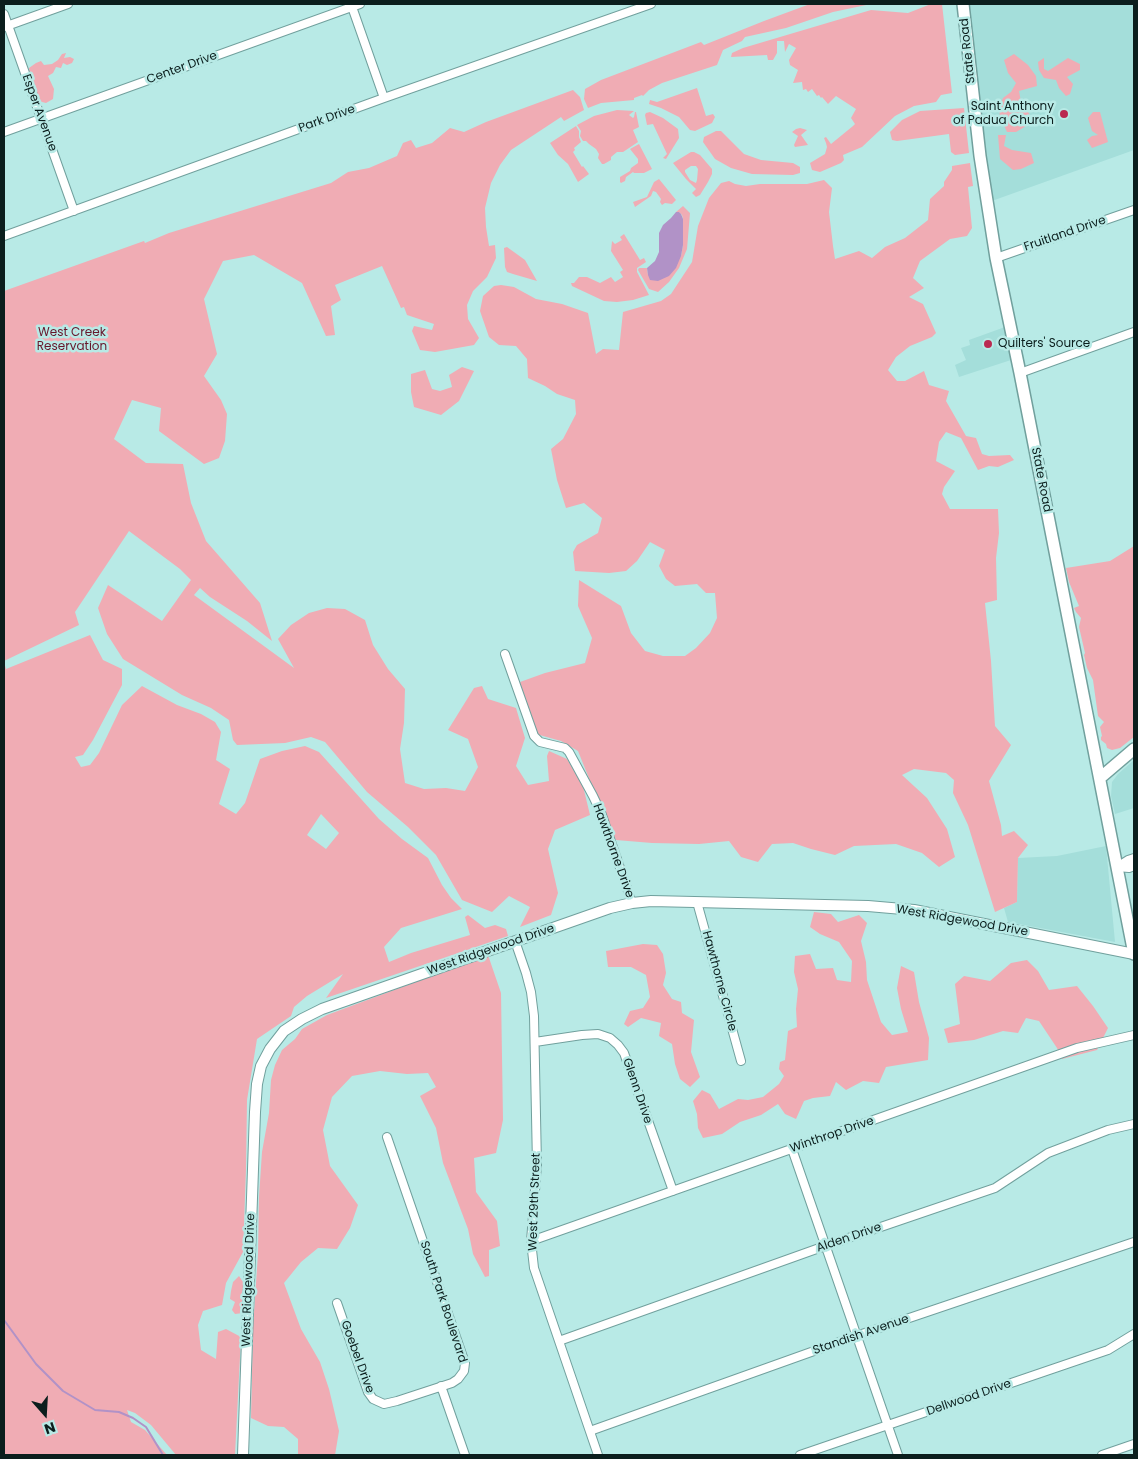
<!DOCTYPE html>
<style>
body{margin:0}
#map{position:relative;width:1138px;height:1459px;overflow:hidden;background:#b8eae6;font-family:Poppins,sans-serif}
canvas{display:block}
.frame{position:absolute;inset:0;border:5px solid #0b1e1d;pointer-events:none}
.north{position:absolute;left:20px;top:1389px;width:50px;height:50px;-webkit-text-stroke:4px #b8eae6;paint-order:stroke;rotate:161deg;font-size:14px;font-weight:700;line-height:20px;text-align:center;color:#0b1e1d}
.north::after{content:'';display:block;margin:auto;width:18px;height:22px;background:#0b1e1d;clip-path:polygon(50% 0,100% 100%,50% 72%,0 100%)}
</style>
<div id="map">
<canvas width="1138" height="1459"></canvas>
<div class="frame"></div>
<div class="north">N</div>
</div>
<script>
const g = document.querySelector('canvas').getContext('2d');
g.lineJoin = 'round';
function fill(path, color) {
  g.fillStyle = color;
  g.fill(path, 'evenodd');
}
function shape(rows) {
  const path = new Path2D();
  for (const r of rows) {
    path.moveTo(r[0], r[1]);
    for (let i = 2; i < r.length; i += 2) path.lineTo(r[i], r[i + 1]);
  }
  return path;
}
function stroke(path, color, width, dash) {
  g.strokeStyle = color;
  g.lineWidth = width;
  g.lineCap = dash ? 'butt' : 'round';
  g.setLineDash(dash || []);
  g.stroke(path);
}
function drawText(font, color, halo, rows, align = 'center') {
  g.font = font + ' Poppins,sans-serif';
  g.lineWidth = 5;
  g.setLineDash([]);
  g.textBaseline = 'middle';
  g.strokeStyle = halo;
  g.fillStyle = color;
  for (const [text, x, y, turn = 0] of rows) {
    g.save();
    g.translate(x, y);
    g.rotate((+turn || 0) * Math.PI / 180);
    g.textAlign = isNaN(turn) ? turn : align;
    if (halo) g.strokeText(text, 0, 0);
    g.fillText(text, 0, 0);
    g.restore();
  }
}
const built = shape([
 [967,4,1134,4,1134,150,989,202],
 [1005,327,1011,360,959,377,955,365,966,360,961,348,970,345,969,340],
 [1134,760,1134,808,1115,814,1111,796,1112,782,1118,774],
 [1106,846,1115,942,1008,922,1004,908,1017,902,1018,858,1057,856]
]);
const green = shape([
 [810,4,871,4,833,12,786,28,745,37,742,41,723,50,717,65,662,83,649,90,643,96,642,95,634,98,634,100,601,103,588,108,584,99,585,89,601,80,701,42,704,45,764,21],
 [931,4,942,4,952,93,941,95,936,102,914,106,895,116,862,147,843,155,844,160,841,163,820,172,812,170,810,163,825,154,827,147,826,143,824,138,826,137,831,144,853,126,855,124,851,118,856,109,836,96,828,104,822,97,821,98,819,95,817,96,812,89,808,92,806,89,803,90,802,82,793,83,798,70,790,65,789,60,796,48,789,44,785,52,784,41,777,41,777,53,773,60,768,60,767,55,731,57,732,53,743,48,871,10,908,13],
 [66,53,64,58,70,57,74,59,72,63,67,65,63,63,61,68,56,67,53,73,48,76,54,89,53,99,46,103,38,101,30,76,29,68,36,63,41,61,44,65,52,64,58,60,62,54],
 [1014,54,1028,65,1036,76,1037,86,1019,91,1021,102,1030,115,1028,125,1016,132,1007,132,1000,117,999,107,1003,98,1011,92,1016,83,1008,73,1004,60],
 [1044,58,1044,69,1048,71,1068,58,1080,64,1080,70,1067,77,1073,84,1070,94,1066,96,1059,88,1056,80,1044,78,1039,70,1038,62],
 [697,88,706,116,713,114,715,117,712,123,695,131,690,130,679,117,661,108,649,104,650,100,657,102],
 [573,90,580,97,584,110,564,121,561,117,511,150,500,165,491,183,485,208,486,227,489,246,495,245,496,258,487,277,473,291,467,305,468,319,479,338,474,345,435,352,420,350,412,331,414,326,432,330,434,324,407,315,404,307,401,308,382,266,335,285,341,300,331,306,335,335,326,336,302,283,254,255,223,261,204,299,217,354,204,376,221,400,227,414,225,441,219,458,204,464,159,431,161,408,132,400,114,439,146,463,183,464,191,503,206,541,260,603,272,641,247,621,210,597,200,588,194,595,294,668,278,639,291,625,309,613,327,608,345,609,365,620,373,645,388,669,405,689,404,723,400,749,405,783,424,789,446,788,465,791,478,767,468,739,448,730,474,688,482,686,488,699,516,708,525,738,516,766,528,785,549,781,547,756,549,751,567,759,583,786,590,815,555,830,548,849,558,893,551,915,520,927,530,907,509,896,492,912,462,900,436,855,408,827,367,792,325,742,311,737,285,743,237,745,233,740,229,720,211,708,182,695,123,659,107,634,98,608,108,585,162,621,191,580,180,569,129,531,75,612,79,625,4,661,4,291,144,241,145,243,169,233,331,183,348,172,369,168,397,156,403,143,411,140,416,148,432,143,450,128,464,132,486,122],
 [964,108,969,153,955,155,951,152,949,134,897,141,892,140,890,132,902,120,920,111],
 [617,110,634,111,629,115,633,118,634,117,635,112,636,112,639,127,633,130,638,142,623,152,617,152,611,157,611,160,604,164,602,164,598,158,599,154,596,149,589,144,586,141,583,141,580,136,581,131,577,125,594,116],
 [650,112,663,118,678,129,679,138,666,159,663,158,667,154,653,124,647,125,645,115,646,113],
 [1093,112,1100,112,1108,142,1092,148,1087,140,1092,136,1098,135,1092,131,1088,118],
 [576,126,579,131,579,137,581,142,574,148,575,150,573,152,582,167,583,166,589,174,578,182,568,164,558,155,550,143],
 [800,128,807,130,801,135,808,145,795,147,794,145,798,136,792,132,796,129],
 [716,131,721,131,744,154,761,160,793,163,800,167,800,173,793,175,752,174,731,168,715,159,703,142,704,137],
 [998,135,1006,135,1004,146,1012,150,1031,153,1034,163,1021,169,1013,170,1000,159],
 [639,144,652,169,644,173,634,173,633,172,626,177,625,181,621,183,620,182,620,177,630,171,631,168,638,163,638,159,630,149],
 [691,152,694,152,700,155,712,169,712,174,708,182,700,195,696,197,692,193,696,189,686,179,673,163],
 [691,166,696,166,698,169,697,180,696,183,690,180,685,172,685,170],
 [970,163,973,186,968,187,972,228,967,236,950,239,920,261,913,278,924,288,909,297,923,304,936,333,932,337,910,346,896,357,888,370,897,381,905,381,924,371,929,385,949,391,946,401,966,436,976,438,982,454,989,456,1010,455,1014,460,998,467,989,466,978,470,961,438,946,432,939,442,936,461,955,471,944,487,942,494,950,509,998,509,999,533,996,558,997,600,985,603,991,661,995,726,1011,745,989,781,1001,825,1002,836,1014,831,1028,845,1018,858,1017,902,995,912,968,825,953,793,954,780,946,773,914,769,902,775,927,798,947,829,955,857,939,867,922,853,896,844,854,846,835,855,811,849,793,843,772,844,758,862,741,857,729,841,699,844,652,843,616,840,607,823,578,751,561,741,536,734,520,682,545,673,585,663,592,638,578,606,579,580,621,606,631,633,645,651,663,656,685,656,696,648,710,633,717,618,715,593,706,593,697,584,675,586,666,579,659,566,665,550,650,542,637,561,626,571,609,573,575,571,573,552,577,545,598,533,602,518,584,503,566,508,557,480,551,449,563,439,576,414,575,400,557,394,545,386,528,378,527,359,516,346,499,345,489,337,480,311,483,296,494,286,501,285,514,287,536,299,562,304,588,313,596,354,603,349,619,350,623,312,661,301,671,294,692,262,698,226,709,198,721,183,729,181,735,184,746,186,760,184,807,184,824,180,832,188,829,212,833,246,835,259,859,251,872,258,885,247,905,238,928,220,930,199,944,186,944,182,952,170,952,166],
 [659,179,676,200,672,204,665,203,662,205,660,202,661,199,656,192,653,191,651,196,635,207,633,202,647,197,654,182],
 [683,206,690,213,687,249,679,268,669,282,658,292,649,289,638,270,639,268,647,268,648,275,681,256,683,245,683,219,682,215,679,212,676,212],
 [624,234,640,260,644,258,646,262,637,268,637,272,649,295,633,300,617,302,604,301,572,286,571,283,574,283,579,277,587,277,600,283,611,277,615,282,623,277,620,272,623,270,611,251,612,241,615,244,622,240,620,237],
 [507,247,525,260,537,281,513,274,507,272,505,267,504,248],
 [462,367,474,371,459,401,441,415,414,407,411,392,411,374,425,370,432,389,440,391,452,387,449,375],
 [1134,546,1134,737,1120,748,1112,750,1107,748,1106,744,1101,740,1101,737,1102,736,1100,727,1104,722,1098,716,1093,680,1087,668,1084,655,1085,653,1079,627,1081,618,1076,612,1074,608,1079,606,1069,582,1066,568,1110,561],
 [90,635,103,660,122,669,122,685,93,740,83,755,75,757,81,767,90,765,99,753,122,705,142,686,177,705,201,714,215,722,221,732,216,760,230,769,219,804,236,814,245,803,260,759,282,751,305,746,319,752,379,819,402,839,428,858,442,885,451,898,462,909,401,928,384,947,389,962,411,953,470,935,465,917,468,915,485,928,495,925,506,929,508,936,326,998,343,974,307,996,294,1007,291,1016,257,1039,247,1100,246,1169,243,1252,226,1283,222,1305,203,1311,198,1325,201,1350,216,1359,218,1332,226,1329,241,1337,235,1455,176,1455,151,1425,135,1413,127,1410,131,1422,145,1430,167,1455,4,1455,4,662,6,669],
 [321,814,339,833,326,849,307,835],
 [814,912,831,914,838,922,859,915,867,923,861,941,866,962,867,980,881,1022,892,1035,908,1032,901,1009,897,988,901,966,914,972,919,1002,929,1038,928,1060,886,1067,879,1083,863,1081,846,1090,836,1082,830,1096,813,1098,804,1101,796,1119,785,1114,778,1104,761,1115,740,1122,722,1134,703,1138,698,1128,697,1114,693,1101,702,1090,710,1094,719,1109,738,1099,748,1100,763,1097,779,1084,784,1076,779,1069,780,1062,785,1060,788,1031,797,1027,796,1009,798,989,794,972,795,956,810,954,816,969,833,968,837,980,851,982,852,961,839,942,820,934,810,927],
 [643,944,657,945,663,954,666,973,663,985,672,999,681,1002,682,1013,694,1020,691,1052,700,1077,690,1087,680,1079,675,1064,672,1044,659,1036,661,1023,641,1018,628,1027,624,1024,630,1011,643,1008,650,997,646,975,631,967,608,967,606,951],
 [488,955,501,993,503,1120,496,1153,474,1158,476,1192,497,1221,500,1246,489,1250,489,1276,485,1277,473,1254,468,1229,443,1163,436,1128,420,1096,436,1087,428,1073,407,1074,380,1071,352,1076,332,1097,323,1130,330,1166,358,1205,350,1228,337,1249,318,1248,301,1262,284,1283,301,1329,320,1362,329,1389,339,1431,335,1455,298,1455,298,1439,284,1427,268,1426,251,1418,253,1327,258,1254,259,1197,262,1152,269,1113,271,1080,275,1065,282,1050,295,1039,302,1029,327,1015],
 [1027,960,1038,971,1049,990,1077,986,1093,1006,1108,1028,1097,1050,1062,1059,1057,1048,1039,1021,1026,1018,1018,1033,1003,1031,974,1040,948,1043,944,1029,960,1024,955,984,964,976,990,981,1011,963],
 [239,1276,245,1285,241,1295,244,1304,243,1313,235,1314,232,1310,235,1302,230,1299,231,1291,233,1282]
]);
const water = shape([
 [676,212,679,212,681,214,683,219,683,245,681,256,676,268,669,276,658,281,650,280,648,275,647,268,655,261,659,252,659,233,663,225,671,218]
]);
const stream = shape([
 [4,1320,36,1364,63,1391,95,1410,119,1412,133,1418,146,1427,163,1455]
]);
const minor = shape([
 [351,4,384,98],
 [4,14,74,211],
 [4,27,68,4],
 [4,132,360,4],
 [4,236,384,98,651,4],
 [996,258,1134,210],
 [1020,373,1134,332],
 [505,654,534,736,540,742,565,748,569,752,593,796,602,815,632,903],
 [1117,867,1128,860,1134,858],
 [1117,867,1129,868,1134,866],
 [697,902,741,1061],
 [515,941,526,973,531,992,534,1016,537,1165,531,1241,534,1268,598,1455],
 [535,1042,582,1035,598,1034,610,1038,618,1045,624,1053,673,1191],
 [792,1149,898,1455],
 [531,1241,1077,1048,1134,1035],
 [337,1303,368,1392,373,1399,384,1404,397,1401,452,1383,458,1379,464,1371,465,1363,387,1137],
 [559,1341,825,1246,995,1188,1048,1153,1108,1130,1134,1124],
 [441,1386,465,1455],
 [590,1431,856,1336,1134,1242],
 [800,1455,1108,1350,1134,1334],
 [1102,1455,1134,1444]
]);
const tertiary = shape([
 [243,1455,255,1112,257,1084,261,1066,270,1049,284,1031,302,1019,322,1009,610,908,632,903,651,901,868,906,914,910,1134,954]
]);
const secondary = shape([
 [963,4,980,156,996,258,1020,373,1134,954],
 [1100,778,1134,749]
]);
const markers = [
 [1064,114,5,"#ba2a51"],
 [988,344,5,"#ba2a51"]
];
const streetNames = [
 ["State Road",968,51,-96],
 ["Center Drive",182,68,-20],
 ["Esper Avenue",39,113,70],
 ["Park Drive",327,119,-20],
 ["Fruitland Drive",1065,234,-19],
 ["State Road",1041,480,79],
 ["Hawthorne Drive",613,851,70],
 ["West Ridgewood Drive",962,921,10],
 ["West Ridgewood Drive",491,950,-19],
 ["Hawthorne Circle",719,981,75],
 ["Glenn Drive",637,1091,71],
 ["Winthrop Drive",832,1135,-19],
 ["West 29th Street",535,1202,-88],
 ["Alden Drive",849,1238,-19],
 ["West Ridgewood Drive",249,1280,-88],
 ["South Park Boulevard",443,1302,72],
 ["Standish Avenue",861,1335,-19],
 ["Goebel Drive",357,1357,70],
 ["Dellwood Drive",969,1398,-19]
];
const poiNames = [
 ["Saint Anthony",1054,107],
 ["of Padua Church",1054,121],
 ["Quilters' Source",998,344,"left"]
];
const parkNames = [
 ["West Creek",72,333],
 ["Reservation",72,347]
];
fill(built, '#a4deda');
fill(green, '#f0acb4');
fill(water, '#b192c7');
stroke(stream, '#b192c7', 2);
stroke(minor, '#71a09d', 10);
stroke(tertiary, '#71a09d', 12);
stroke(secondary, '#71a09d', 14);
stroke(minor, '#fff', 8);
stroke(tertiary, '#fff', 10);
stroke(secondary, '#fff', 11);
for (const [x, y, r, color] of markers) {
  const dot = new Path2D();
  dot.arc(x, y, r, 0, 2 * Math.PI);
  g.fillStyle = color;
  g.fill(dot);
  stroke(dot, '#b8eae6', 2);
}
drawText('12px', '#0b1e1d', '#b8eae6', streetNames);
drawText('12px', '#0b1e1d', '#b8eae6', poiNames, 'right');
drawText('12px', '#67162b', '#b8eae6', parkNames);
</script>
